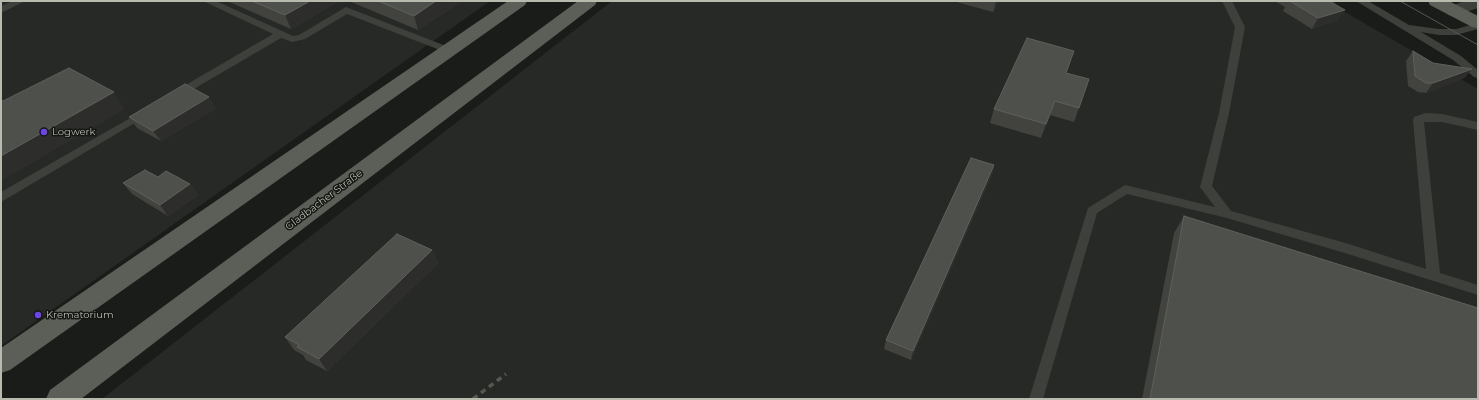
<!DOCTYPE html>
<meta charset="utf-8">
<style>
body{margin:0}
#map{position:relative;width:1479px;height:400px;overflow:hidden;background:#1a1c19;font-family:Montserrat,sans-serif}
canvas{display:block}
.frame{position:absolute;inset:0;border:2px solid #b7baad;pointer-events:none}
</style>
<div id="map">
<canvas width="1479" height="400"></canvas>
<div class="frame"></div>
</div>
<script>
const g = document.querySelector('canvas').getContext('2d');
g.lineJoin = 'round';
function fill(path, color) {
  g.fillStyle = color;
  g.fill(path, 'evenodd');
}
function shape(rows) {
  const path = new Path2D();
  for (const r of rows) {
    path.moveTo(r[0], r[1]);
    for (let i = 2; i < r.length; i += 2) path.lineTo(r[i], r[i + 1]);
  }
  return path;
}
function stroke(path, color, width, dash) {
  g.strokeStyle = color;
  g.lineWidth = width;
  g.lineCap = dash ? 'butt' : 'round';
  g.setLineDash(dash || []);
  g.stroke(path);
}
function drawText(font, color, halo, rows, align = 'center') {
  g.font = font + ' Montserrat,sans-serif';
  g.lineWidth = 3;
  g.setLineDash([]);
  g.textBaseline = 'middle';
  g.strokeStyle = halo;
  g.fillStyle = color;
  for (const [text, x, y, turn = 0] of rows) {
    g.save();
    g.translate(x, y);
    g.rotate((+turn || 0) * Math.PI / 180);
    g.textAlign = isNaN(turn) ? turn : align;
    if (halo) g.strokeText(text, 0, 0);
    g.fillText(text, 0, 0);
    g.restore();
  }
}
const built = shape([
 [1,1,490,1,1,346],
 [612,1,1326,1,1478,89,1478,399,102,399]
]);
const service = shape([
 [13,1,25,1,1,13,1,6,13,1],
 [203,1,216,1,293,36,299,35,346,7,451,48,453,50,451,52,445,52,347,14,305,39,292,42,281,38,180,97,172,97,171,95,172,93,273,34,203,1],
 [1222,1,1232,1,1245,27,1229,113,1212,186,1231,211,1349,244,1426,269,1413,120,1414,117,1425,113,1442,114,1478,122,1478,130,1442,122,1424,122,1440,273,1478,285,1478,295,1348,254,1227,218,1127,194,1097,213,1043,399,1029,399,1088,208,1125,185,1215,207,1200,187,1219,113,1235,27,1222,1],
 [1356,1,1368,1,1409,25,1439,29,1456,29,1478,23,1478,29,1456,35,1439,35,1421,32,1461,56,1478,70,1478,78,1474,77,1453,60,1356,1],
 [146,109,150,110,151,112,150,114,1,202,1,192,146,109]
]);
const minor = shape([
 [1465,1,1478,1,1478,8,1454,16,1448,15,1445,11,1448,7,1465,1]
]);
const primary = shape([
 [508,1,527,1,525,5,10,370,1,373,1,348,508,1],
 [578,1,597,1,595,5,81,399,46,399,50,390,578,1],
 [1428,1,1449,1,1478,16,1478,28,1472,27,1430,5,1428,1]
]);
const tram = shape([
 [1400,1,1478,45]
]);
const rail = shape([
 [473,399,506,374]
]);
const wall = shape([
 [227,1,339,1,291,29],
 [349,1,462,1,418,30],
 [953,1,999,1,993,12],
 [1275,1,1336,1,1334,4,1338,20,1312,29,1283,11,1285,7],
 [1413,51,1433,63,1472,69,1464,78,1426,93,1418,92,1408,86,1406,61],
 [1066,73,1079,108,1074,122,1050,115,1041,138,990,123,994,109],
 [216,108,161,141,137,128,129,117],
 [994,165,992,175,911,360,884,349,886,340],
 [158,177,190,184,198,195,168,216,132,194,123,183],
 [1184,216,1478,399,1142,399,1174,233],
 [432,250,438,263,327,371,306,360,303,355,294,350,285,337]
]);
const shadedWall = shape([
 [310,1,339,1,291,29,285,15],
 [436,1,462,1,418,30,414,16],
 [996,1,999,1,993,12],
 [1327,1,1336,1,1333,7],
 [1345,10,1338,20,1312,29,1318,18],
 [1472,69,1464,78,1426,93,1433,83],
 [114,92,125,109,1,181,1,156],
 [209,97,216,108,161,141,153,131],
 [1055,101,1050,115,1041,138,1046,124],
 [994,165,992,175,911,360,913,351],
 [190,184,198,195,168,216,160,205],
 [432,250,438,263,327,371,319,359]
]);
const building = shape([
 [252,1,310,1,285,15,252,1],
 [378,1,436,1,414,16,378,1],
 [1290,1,1329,1,1345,10,1318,18,1290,1],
 [1027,38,1074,51,1066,73,1089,79,1079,108,1055,101,1046,124,994,109,1027,38],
 [1413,51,1433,63,1472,69,1433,83,1426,83,1415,76,1413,51],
 [69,68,114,92,1,156,1,100,3,101,69,68],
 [185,84,209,97,153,131,129,117,185,84],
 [971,158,994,165,913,351,886,340,971,158],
 [145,170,158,177,166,171,190,184,160,205,123,183,145,170],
 [1184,216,1478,308,1478,399,1150,399,1184,216],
 [397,234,432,250,319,359,297,347,299,345,285,337,397,234]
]);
const markers = [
 [44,132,4,"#6b45e8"],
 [38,315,4,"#6b45e8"]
];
const poiNames = [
 ["Logwerk",52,132],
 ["Krematorium",46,315]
];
const streetNames = [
 ["Gladbacher Straße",324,200,-37]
];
fill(built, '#272926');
fill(service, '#3e403b');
fill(minor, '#3e403b');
fill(primary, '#5c5f57');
stroke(tram, '#555750', 1);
stroke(rail, '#555750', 3.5, [5.5, 4.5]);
fill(wall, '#42433f');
fill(shadedWall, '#2d2e2b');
fill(building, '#4e504b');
stroke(building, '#5f605a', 1);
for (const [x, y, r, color] of markers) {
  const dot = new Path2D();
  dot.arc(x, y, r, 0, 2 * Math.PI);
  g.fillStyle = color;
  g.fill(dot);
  stroke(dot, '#151714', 1.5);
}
drawText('10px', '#b7baad', '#151714', poiNames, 'left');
drawText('10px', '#b7baad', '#151714', streetNames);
</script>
